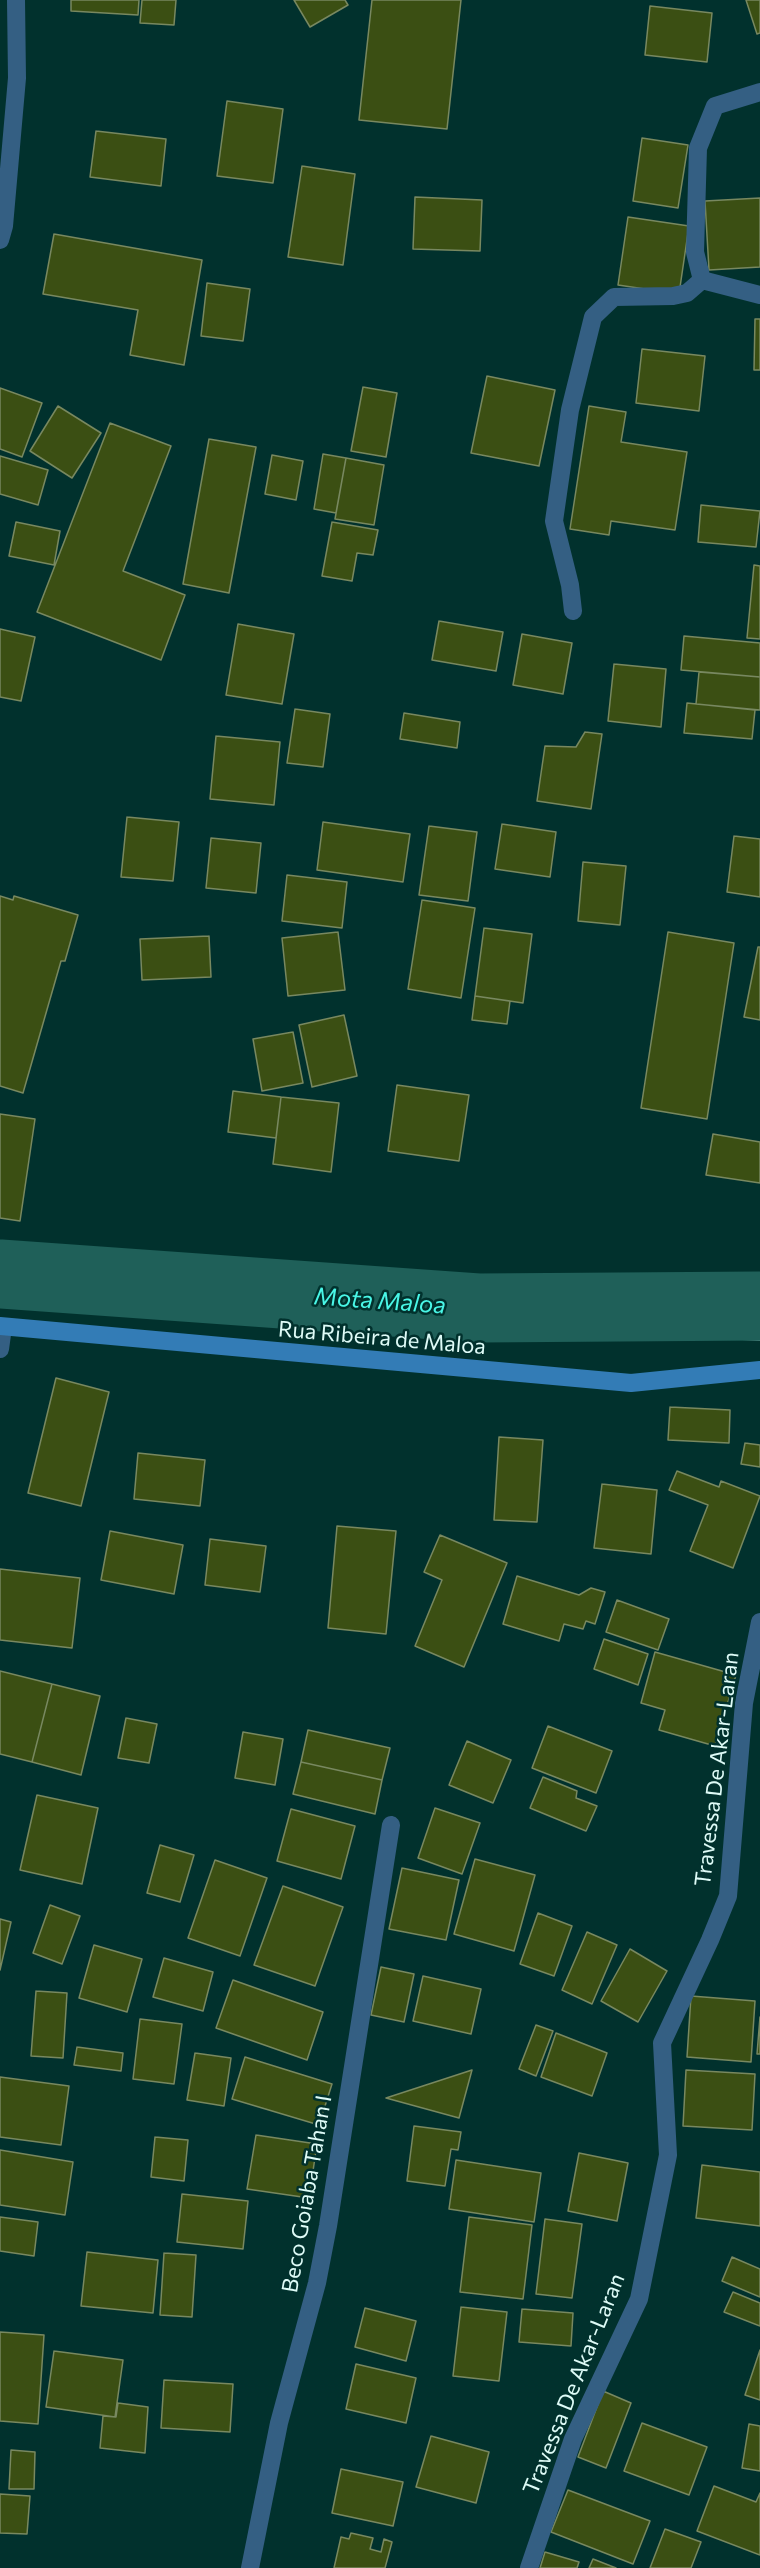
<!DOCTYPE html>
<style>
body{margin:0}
canvas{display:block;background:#01312d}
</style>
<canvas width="760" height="2568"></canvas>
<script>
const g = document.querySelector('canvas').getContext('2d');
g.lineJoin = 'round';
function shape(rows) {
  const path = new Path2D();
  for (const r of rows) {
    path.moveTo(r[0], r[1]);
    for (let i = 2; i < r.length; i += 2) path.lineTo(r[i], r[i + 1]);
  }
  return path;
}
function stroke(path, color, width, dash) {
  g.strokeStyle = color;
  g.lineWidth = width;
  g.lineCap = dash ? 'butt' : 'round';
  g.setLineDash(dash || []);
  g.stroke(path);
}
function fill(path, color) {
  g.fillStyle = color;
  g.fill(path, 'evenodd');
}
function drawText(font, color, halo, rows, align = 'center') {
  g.font = font + ' Commissioner,sans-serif';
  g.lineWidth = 5;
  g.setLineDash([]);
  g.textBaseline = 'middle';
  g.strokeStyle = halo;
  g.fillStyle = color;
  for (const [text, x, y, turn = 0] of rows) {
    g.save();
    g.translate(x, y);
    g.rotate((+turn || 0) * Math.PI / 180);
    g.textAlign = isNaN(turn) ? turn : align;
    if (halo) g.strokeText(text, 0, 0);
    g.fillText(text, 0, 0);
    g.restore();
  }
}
const stream = shape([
 [0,1292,760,1335]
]);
const river = shape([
 [0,1274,478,1308,760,1306]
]);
const building = shape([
 [71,0,139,0,138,15,71,11,71,0],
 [142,0,176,0,174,25,140,23,142,0],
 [294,0,345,0,348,5,310,27,294,0],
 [372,0,461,0,447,129,359,120,372,0],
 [746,0,760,0,760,33,757,34,746,0],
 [650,6,712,13,707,62,645,55,650,6],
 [227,101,283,109,273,183,217,176,227,101],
 [96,131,166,139,161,186,90,177,96,131],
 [642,138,688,145,678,208,633,201,642,138],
 [302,166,355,174,343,265,288,257,302,166],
 [415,197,482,200,480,251,413,249,415,197],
 [760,198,760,267,709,270,705,201,760,198],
 [628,217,689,226,679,294,618,285,628,217],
 [54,234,202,260,184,365,130,355,138,310,43,294,54,234],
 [207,283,250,289,243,341,201,336,207,283],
 [755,319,760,319,760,370,754,370,755,319],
 [642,349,705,356,699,411,636,403,642,349],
 [487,376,555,390,539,466,471,453,487,376],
 [363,387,397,393,386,457,351,451,363,387],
 [0,388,42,403,22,457,0,449,0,388],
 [58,406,101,433,72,478,30,451,58,406],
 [589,406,626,412,621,442,687,452,675,530,611,521,609,535,570,529,589,406],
 [110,423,171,446,123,571,185,595,161,660,37,612,110,423],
 [209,439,256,447,229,593,183,584,209,439],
 [323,454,346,458,336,513,314,509,323,454],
 [272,455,303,461,296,500,265,494,272,455],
 [0,456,48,470,38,505,0,494,0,456],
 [346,458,384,465,374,525,335,519,346,458],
 [701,505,760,511,756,547,698,542,701,505],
 [16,522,60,531,54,565,9,556,16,522],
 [332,522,378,530,373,555,357,553,352,581,322,576,332,522],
 [754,565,760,566,760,639,747,638,754,565],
 [439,621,503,632,496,671,432,660,439,621],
 [238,624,294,634,282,704,226,695,238,624],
 [0,629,35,637,21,701,0,697,0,629],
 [522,634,572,643,563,694,513,685,522,634],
 [684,636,760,643,760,677,681,670,684,636],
 [614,664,666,669,661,727,608,721,614,664],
 [699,672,760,677,760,710,696,704,699,672],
 [687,703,755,710,752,739,684,733,687,703],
 [295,709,330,714,323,767,287,763,295,709],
 [404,713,460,722,457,748,400,739,404,713],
 [585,732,602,734,591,809,537,801,545,746,576,747,585,732],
 [216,736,280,742,274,805,210,799,216,736],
 [127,817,179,822,173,881,121,877,127,817],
 [323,822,410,834,403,882,317,870,323,822],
 [502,824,556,832,550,877,495,869,502,824],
 [429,826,477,832,468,901,419,895,429,826],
 [734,836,760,839,760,897,727,892,734,836],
 [211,838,261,843,256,893,206,888,211,838],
 [583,862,626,866,620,925,578,921,583,862],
 [287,875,347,882,342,928,282,921,287,875],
 [0,896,13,900,14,896,78,915,65,961,61,961,23,1093,0,1086,0,896],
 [422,900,475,908,461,998,408,989,422,900],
 [484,928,532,934,523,1003,475,996,484,928],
 [338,932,345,990,288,996,282,938,338,932],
 [668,932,734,943,707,1119,641,1108,668,932],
 [209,936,211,977,142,980,140,939,209,936],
 [758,947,760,947,760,1020,744,1017,758,947],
 [475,996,510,1001,507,1024,472,1020,475,996],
 [344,1015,357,1076,312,1087,299,1025,344,1015],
 [293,1032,303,1083,262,1091,253,1039,293,1032],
 [397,1085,469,1095,459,1161,388,1151,397,1085],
 [233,1091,281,1097,276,1138,228,1132,233,1091],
 [281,1097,339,1103,331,1172,273,1164,281,1097],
 [0,1114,35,1119,20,1221,0,1218,0,1114],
 [713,1134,760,1142,760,1183,706,1175,713,1134],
 [56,1378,109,1392,81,1506,28,1493,56,1378],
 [670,1407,730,1410,729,1443,668,1440,670,1407],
 [499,1437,543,1440,537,1522,494,1520,499,1437],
 [745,1443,760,1445,760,1467,741,1464,745,1443],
 [138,1453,205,1460,200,1506,134,1499,138,1453],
 [677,1471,719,1487,721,1481,760,1496,733,1568,690,1551,708,1505,669,1490,677,1471],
 [602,1484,657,1490,651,1554,594,1548,602,1484],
 [337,1526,396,1531,386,1634,328,1628,337,1526],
 [110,1531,183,1545,174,1594,101,1580,110,1531],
 [440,1535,507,1563,464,1667,415,1646,442,1580,424,1572,440,1535],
 [210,1539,266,1546,260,1592,205,1585,210,1539],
 [0,1569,80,1578,72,1648,0,1640,0,1569],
 [517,1576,579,1595,591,1588,605,1592,595,1624,586,1621,583,1629,564,1624,559,1641,503,1624,517,1576],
 [617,1600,669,1619,658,1650,606,1632,617,1600],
 [604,1639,648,1654,638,1685,594,1669,604,1639],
 [655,1652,736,1675,715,1746,659,1730,665,1710,641,1703,655,1652],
 [0,1671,52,1684,32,1762,0,1754,0,1671],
 [52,1684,100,1696,81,1775,32,1762,52,1684],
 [126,1718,157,1724,149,1763,118,1758,126,1718],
 [548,1726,612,1751,596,1793,532,1768,548,1726],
 [308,1730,390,1748,382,1780,301,1762,308,1730],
 [243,1732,283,1739,275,1785,235,1778,243,1732],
 [467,1741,511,1760,493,1803,449,1785,467,1741],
 [301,1762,382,1780,375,1814,293,1794,301,1762],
 [543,1777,577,1791,576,1798,597,1806,586,1831,530,1808,543,1777],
 [37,1795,98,1808,82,1884,20,1870,37,1795],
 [435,1808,480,1823,462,1874,418,1858,435,1808],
 [291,1809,355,1826,341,1879,277,1861,291,1809],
 [160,1845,194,1855,180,1902,147,1893,160,1845],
 [475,1859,535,1875,514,1951,454,1934,475,1859],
 [215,1860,267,1878,240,1956,188,1938,215,1860],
 [402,1868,459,1880,446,1940,389,1929,402,1868],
 [283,1886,343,1907,315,1986,254,1965,283,1886],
 [50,1905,80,1916,62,1964,33,1953,50,1905],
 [538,1913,572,1926,554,1976,520,1964,538,1913],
 [0,1919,11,1922,0,1970,0,1919],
 [587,1932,617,1945,592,2004,562,1990,587,1932],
 [94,1945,142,1959,127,2012,79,1998,94,1945],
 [630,1949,667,1971,638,2022,601,2001,630,1949],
 [164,1958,213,1972,203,2011,153,1997,164,1958],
 [381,1967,414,1974,404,2022,371,2015,381,1967],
 [423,1976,481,1989,471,2034,413,2021,423,1976],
 [233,1980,323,2012,307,2060,216,2028,233,1980],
 [36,1991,67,1993,63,2058,31,2056,36,1991],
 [691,1996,755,2001,751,2062,687,2057,691,1996],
 [760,2017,760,2054,757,2054,760,2017],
 [140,2019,182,2024,174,2084,133,2079,140,2019],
 [536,2025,553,2031,536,2076,519,2069,536,2025],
 [556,2033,607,2053,592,2096,541,2077,556,2033],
 [77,2047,123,2053,121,2071,74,2065,77,2047],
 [195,2053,231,2058,224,2106,187,2100,195,2053],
 [245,2057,332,2084,319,2125,232,2099,245,2057],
 [472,2070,459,2118,386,2098,472,2070],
 [686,2070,755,2074,752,2130,683,2126,686,2070],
 [0,2077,69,2086,61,2145,0,2137,0,2077],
 [414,2126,461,2132,458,2150,451,2149,445,2186,407,2181,414,2126],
 [256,2135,317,2144,309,2198,247,2189,256,2135],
 [155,2137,188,2140,184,2181,151,2177,155,2137],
 [0,2150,73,2162,65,2215,0,2205,0,2150],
 [579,2153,628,2163,617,2221,568,2211,579,2153],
 [456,2160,541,2173,534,2222,449,2209,456,2160],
 [702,2165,760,2172,760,2226,696,2218,702,2165],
 [182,2194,248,2201,243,2249,177,2242,182,2194],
 [0,2217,38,2222,34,2256,0,2251,0,2217],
 [469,2217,532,2225,523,2299,460,2292,469,2217],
 [545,2219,582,2224,572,2298,536,2294,545,2219],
 [87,2252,158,2260,153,2313,81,2306,87,2252],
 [164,2253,196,2255,192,2317,160,2315,164,2253],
 [732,2257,760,2269,760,2297,722,2281,732,2257],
 [733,2292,760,2303,760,2326,724,2312,733,2292],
 [461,2307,507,2312,499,2381,453,2376,461,2307],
 [365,2308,416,2321,406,2361,355,2347,365,2308],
 [522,2309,573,2313,571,2346,519,2342,522,2309],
 [0,2332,44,2335,38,2424,0,2421,0,2332],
 [760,2350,760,2400,745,2395,760,2350],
 [54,2351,123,2360,115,2417,46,2407,54,2351],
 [356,2364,416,2378,406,2423,346,2409,356,2364],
 [164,2380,233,2384,230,2432,161,2428,164,2380],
 [603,2391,631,2403,606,2468,578,2457,603,2391],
 [118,2403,148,2407,145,2453,100,2448,103,2416,116,2417,118,2403],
 [642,2423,707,2447,689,2495,624,2471,642,2423],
 [749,2424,760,2426,760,2471,742,2468,749,2424],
 [431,2436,489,2452,476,2503,416,2487,431,2436],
 [11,2450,35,2452,34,2489,9,2489,11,2450],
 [341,2469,403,2482,393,2526,332,2513,341,2469],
 [714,2486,756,2502,760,2493,760,2555,697,2531,714,2486],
 [568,2490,650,2521,633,2564,551,2532,568,2490],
 [0,2494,30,2496,27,2534,0,2533,0,2494],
 [665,2529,701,2542,691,2568,650,2568,665,2529],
 [351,2533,373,2538,370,2549,381,2552,384,2539,392,2542,385,2568,334,2568,341,2537,349,2539,351,2533],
 [545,2552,579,2562,577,2568,540,2568,545,2552],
 [593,2559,616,2568,589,2568,593,2559]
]);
const lane = shape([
 [0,1349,3,1327],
 [250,2568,279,2423,317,2283,328,2226,391,1825]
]);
const street = shape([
 [760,92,715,106,698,148,695,252,702,280,760,295],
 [0,240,4,226,17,78,16,0],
 [573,611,570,585,554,521,570,410,593,317,614,297,673,296,687,293,702,280],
 [529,2568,573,2439,639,2299,668,2155,662,2043,710,1940,728,1896,744,1703,760,1622]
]);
const secondary = shape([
 [0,1326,631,1383,760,1370]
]);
const streetNames = [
 ["Rua Ribeira de Maloa",382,1338,5],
 ["Travessa De Akar-Laran",717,1769,-83],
 ["Beco Goiaba Tahan I",307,2194,-80],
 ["Travessa De Akar-Laran",574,2384,-68]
];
const waterNames = [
 ["Mota Maloa",380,1301,4]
];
stroke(stream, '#588e88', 12);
stroke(river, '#1f6059', 69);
fill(building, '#3b4f13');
stroke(building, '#788860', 1.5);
stroke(lane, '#345f83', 18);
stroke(street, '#345f83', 18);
stroke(secondary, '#337cb6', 18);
drawText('22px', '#defbf7', '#01312d', streetNames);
drawText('italic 24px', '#49f6e6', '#01312d', waterNames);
</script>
